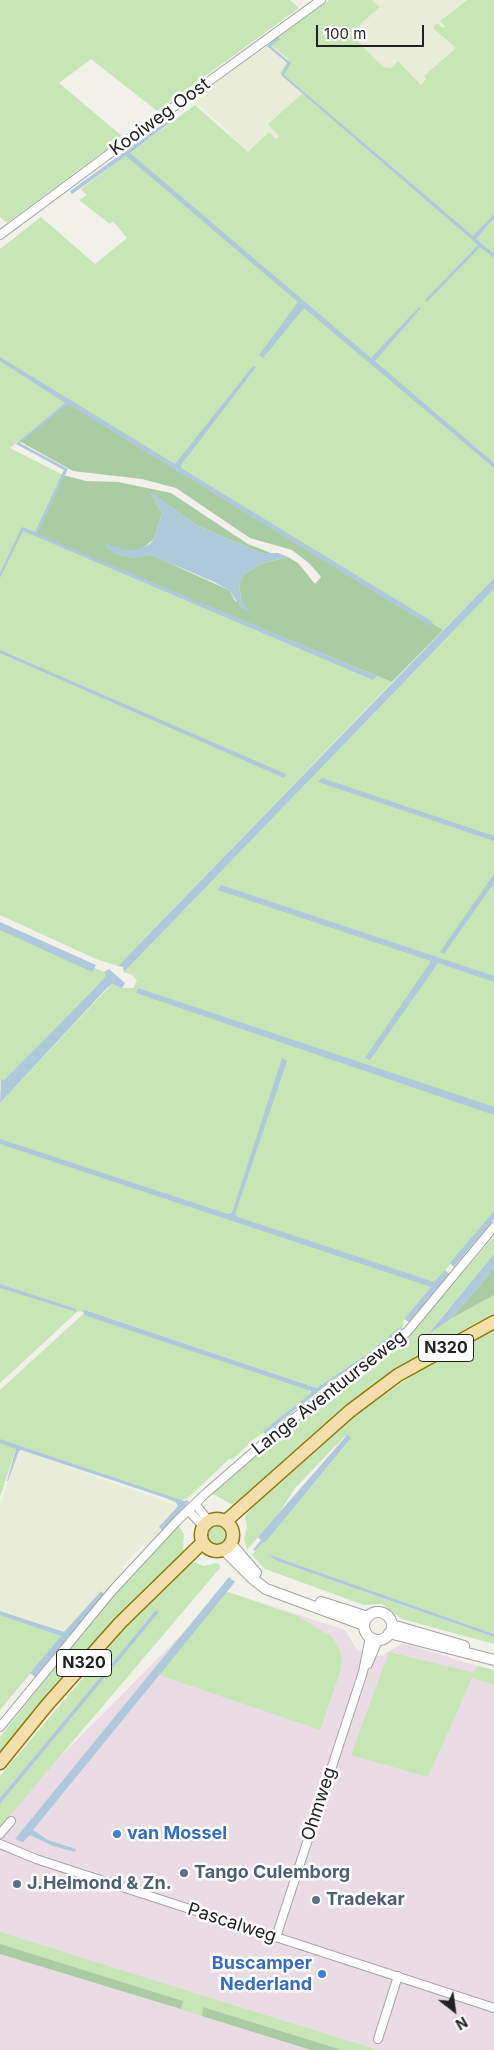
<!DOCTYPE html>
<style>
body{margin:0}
#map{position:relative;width:494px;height:2050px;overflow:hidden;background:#f1f0e9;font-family:Inter,sans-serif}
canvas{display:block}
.north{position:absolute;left:429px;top:1985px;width:50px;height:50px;-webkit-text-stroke:4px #fff;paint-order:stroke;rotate:150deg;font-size:14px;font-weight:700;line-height:20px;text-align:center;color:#222}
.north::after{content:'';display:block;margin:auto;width:18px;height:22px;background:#222;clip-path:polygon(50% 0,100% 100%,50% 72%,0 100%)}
.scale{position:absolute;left:316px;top:25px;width:108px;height:22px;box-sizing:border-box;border:2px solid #222;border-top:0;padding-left:6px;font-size:15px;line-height:18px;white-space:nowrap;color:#222;-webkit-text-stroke:4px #fff;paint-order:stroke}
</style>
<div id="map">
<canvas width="494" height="2050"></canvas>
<div class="north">N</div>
<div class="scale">100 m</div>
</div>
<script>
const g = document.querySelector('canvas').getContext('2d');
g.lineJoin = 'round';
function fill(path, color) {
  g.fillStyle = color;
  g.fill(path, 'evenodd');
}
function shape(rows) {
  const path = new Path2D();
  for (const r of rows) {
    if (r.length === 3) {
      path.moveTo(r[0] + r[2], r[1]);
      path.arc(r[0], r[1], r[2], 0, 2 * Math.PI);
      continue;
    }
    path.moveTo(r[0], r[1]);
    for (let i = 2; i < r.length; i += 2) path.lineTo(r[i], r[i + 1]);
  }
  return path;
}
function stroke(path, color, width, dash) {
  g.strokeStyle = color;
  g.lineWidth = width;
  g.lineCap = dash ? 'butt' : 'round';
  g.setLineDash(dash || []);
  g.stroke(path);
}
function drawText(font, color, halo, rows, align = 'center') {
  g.font = font + ' Inter,sans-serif';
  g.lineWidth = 5;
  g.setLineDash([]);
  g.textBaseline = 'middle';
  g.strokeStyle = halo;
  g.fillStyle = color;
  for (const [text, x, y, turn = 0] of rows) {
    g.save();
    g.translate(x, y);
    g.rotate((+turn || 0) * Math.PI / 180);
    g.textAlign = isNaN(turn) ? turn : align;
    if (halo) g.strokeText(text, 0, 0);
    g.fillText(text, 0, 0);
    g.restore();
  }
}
const industrial = shape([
 [225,1591,345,1630,357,1650,381,1656,403,1643,494,1671,494,2050,0,2050,0,1824,40,1777]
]);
const farmland = shape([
 [372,0,467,0,440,20,446,26,443,28,433,28,456,48,424,76,426,79,421,85,398,61,391,68,383,67,350,32,380,7],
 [267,46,288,63,281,73,303,93,268,124,280,136,276,139,269,133,248,152,228,134,230,132,192,100],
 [21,1450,178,1506,159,1527,165,1532,151,1548,145,1542,121,1569,127,1573,107,1596,101,1591,64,1632,0,1611,0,1505,19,1451]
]);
const grass = shape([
 [0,0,290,0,299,8,157,111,91,59,59,83,123,137,7,223,0,217],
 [329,0,372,0,380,7,350,33,383,67,391,68,398,61,421,85,426,79,424,76,456,48,433,28,437,23,443,28,445,26,440,21,467,0,494,0,494,578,443,630,70,400,10,448,63,475,241,619,392,682,118,966,96,959,0,915,0,249,41,217,95,264,127,238,113,221,110,224,79,200,87,195,81,189,195,105,248,152,269,132,276,139,279,136,268,124,304,92,280,73,289,60,269,43],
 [494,589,494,1212,404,1319,403,1327,318,1388,85,1310,82,1312,78,1311,0,1383,0,1103,112,984,122,988,133,988,137,981,132,975,124,972],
 [0,926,104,972,107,976,4,1080,0,1081],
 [494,1236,494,1254,429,1332,494,1295,494,1313,427,1350,396,1372,323,1426,235,1506,209,1492,300,1421,371,1370,404,1341],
 [83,1314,307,1388,311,1393,264,1431,264,1433,256,1437,232,1460,230,1458,189,1497,176,1503,146,1489,17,1445,0,1497,0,1390],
 [494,1328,494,1634,269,1555,277,1561,494,1637,494,1644,402,1619,382,1604,364,1605,265,1569,252,1555,263,1542,265,1543,351,1439,348,1436,344,1437,295,1488,279,1513,247,1550,244,1539,247,1527,245,1516,269,1489,346,1422,413,1375],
 [178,1525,184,1534,183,1548,185,1551,0,1756,0,1737,114,1592],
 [216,1536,10],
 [194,1562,204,1566,217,1563,220,1565,220,1568,0,1827,0,1804,158,1612,157,1610,0,1798,0,1776,148,1601],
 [225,1591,297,1616,332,1637,339,1648,342,1660,340,1672,320,1730,159,1675],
 [0,1612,64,1633,0,1710],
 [389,1652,474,1673,478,1666,494,1670,494,1685,472,1678,428,1777,351,1755],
 [0,1932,204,1996,378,2050,342,2050,204,2007,202,2016,181,2009,183,2001,0,1944]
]);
const forest = shape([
 [70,400,443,630,392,682,35,535,63,475,86,481,118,482,171,493,248,544,271,553,261,553,198,526,151,493,162,514,154,539,141,549,133,551,118,549,115,554,134,558,151,555,229,590,235,601,244,605,241,599,239,583,243,575,260,564,288,557,298,563,315,584,321,577,310,564,292,550,250,538,176,488,142,479,73,471,19,441],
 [494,1268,494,1295,451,1319,461,1307],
 [0,1944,183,2001,181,2009,0,1954],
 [203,2007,342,2050,311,2050,202,2016]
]);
const water = shape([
 [278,37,280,39,271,46,291,63,284,75,473,236,494,214,494,218,476,239,494,254,494,258,480,247,427,302,425,300,478,245,281,75,287,63,267,46],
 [170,119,172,121,130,153,371,358,419,307,421,308,375,361,494,463,494,468,304,308,263,358,259,355,298,302,126,156,72,194,70,191],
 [0,357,175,464,253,366,256,367,181,465,181,468,433,622,430,626,68,404,20,443,68,469,37,534,377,676,373,680,23,531,0,578,0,573,22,527,35,532,64,470,16,444,65,403,0,361],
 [150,492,198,526,261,553,278,553,288,557,260,564,243,575,239,583,241,599,250,613,241,608,229,590,214,582,151,555,134,558,115,554,107,549,105,544,133,551,149,545,154,539,162,514],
 [494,578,494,589,124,972,123,967,118,966],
 [0,650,286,774,284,778,0,653],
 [322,778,494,836,494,841,318,782],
 [494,874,494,883,444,954,440,952],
 [221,885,494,976,494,982,438,963,370,1060,365,1058,431,961,218,890],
 [0,922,96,965,92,972,0,930],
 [109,969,125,983,122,988,112,984,107,988,0,1103,1,1079,4,1080,95,988,106,976,104,972],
 [138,988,494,1107,494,1115,136,993],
 [282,1058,287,1061,235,1214,238,1217,434,1282,445,1270,449,1274,409,1322,404,1319,431,1287,0,1144,0,1139,228,1214,232,1213],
 [494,1211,494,1219,454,1267,450,1263],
 [494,1254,494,1268,451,1319,428,1334],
 [0,1284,76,1309,77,1312,0,1288],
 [85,1310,317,1388,372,1350,400,1327,403,1329,374,1353,333,1380,265,1434,263,1431,311,1393,311,1391,84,1315,83,1311],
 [348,1434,351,1439,348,1442,265,1543,263,1542,255,1551,253,1550,261,1540,258,1537],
 [0,1439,184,1501,187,1500,189,1502,162,1530,159,1527,178,1506,175,1501,21,1450,19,1451,8,1481,7,1481,16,1449,0,1443],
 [267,1554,494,1634,494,1637,277,1561],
 [229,1577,235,1582,33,1830,48,1840,76,1849,75,1852,53,1846,30,1835,23,1842,15,1839],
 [101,1591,104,1594,35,1677,30,1673,61,1636,0,1615,0,1611,64,1632],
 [156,1610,159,1612,0,1804,0,1798]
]);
const minor = shape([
 [0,235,132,137,321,0],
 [195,1504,209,1521],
 [188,1510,203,1526],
 [368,1664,378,1640],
 [0,1727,112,1591,177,1521,205,1494,280,1429,407,1332,494,1227],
 [0,1834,11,1821],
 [0,1844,36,1859,494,2008],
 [276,1937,363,1672,370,1637],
 [378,2039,398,1976]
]);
const tertiary = shape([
 [231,1544,256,1573],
 [224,1550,253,1579,266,1589,364,1625],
 [321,1602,368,1617],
 [378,1626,14],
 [392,1625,464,1646],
 [389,1633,494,1660]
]);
const primary = shape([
 [217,1535,16],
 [226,1521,350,1411,398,1375,494,1322],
 [0,1763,47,1705,120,1623,202,1543]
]);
const markers = [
 [117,1834,5,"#3f7fe0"],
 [184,1873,5,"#5c6f8a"],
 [17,1884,5,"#5c6f8a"],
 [316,1900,5,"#5c6f8a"],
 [322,1974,5,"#3f7fe0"]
];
const shields = [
 [446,1348,55],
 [84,1663,55]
];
const shieldNames = [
 ["N320",446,1348],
 ["N320",84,1663]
];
const streetNames = [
 ["Kooiweg Oost",160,117,-36],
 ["Lange Aventuurseweg",329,1393,-38],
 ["Ohmweg",319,1804,-72],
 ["Pascalweg",232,1923,18]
];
const shopNames = [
 ["van Mossel",127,1834],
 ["Buscamper",312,1964,"right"],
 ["Nederland",312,1985,"right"]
];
const serviceNames = [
 ["Tango Culemborg",194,1873],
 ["J.Helmond & Zn.",27,1884],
 ["Tradekar",326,1900]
];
fill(industrial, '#e9dce5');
fill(farmland, '#e9edd7');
fill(grass, '#c6e6b5');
fill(forest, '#a9cca2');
fill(water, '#aecada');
stroke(minor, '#a3a3a3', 10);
stroke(tertiary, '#a3a3a3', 12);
stroke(primary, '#91780e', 15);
stroke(minor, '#fff', 8);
stroke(tertiary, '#fff', 10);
stroke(primary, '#f4dfab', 12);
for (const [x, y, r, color] of markers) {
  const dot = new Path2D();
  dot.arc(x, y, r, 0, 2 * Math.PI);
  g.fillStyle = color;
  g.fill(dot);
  stroke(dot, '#fff', 2);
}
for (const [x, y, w] of shields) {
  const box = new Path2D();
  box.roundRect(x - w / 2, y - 13.5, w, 27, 4);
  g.fillStyle = '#fff';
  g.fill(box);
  stroke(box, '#222', 1);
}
drawText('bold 16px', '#222', null, shieldNames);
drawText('18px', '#222', '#fff', streetNames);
drawText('bold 18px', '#366cbe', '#fff', shopNames, 'left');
drawText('bold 18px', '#4e5e75', '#fff', serviceNames, 'left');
</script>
